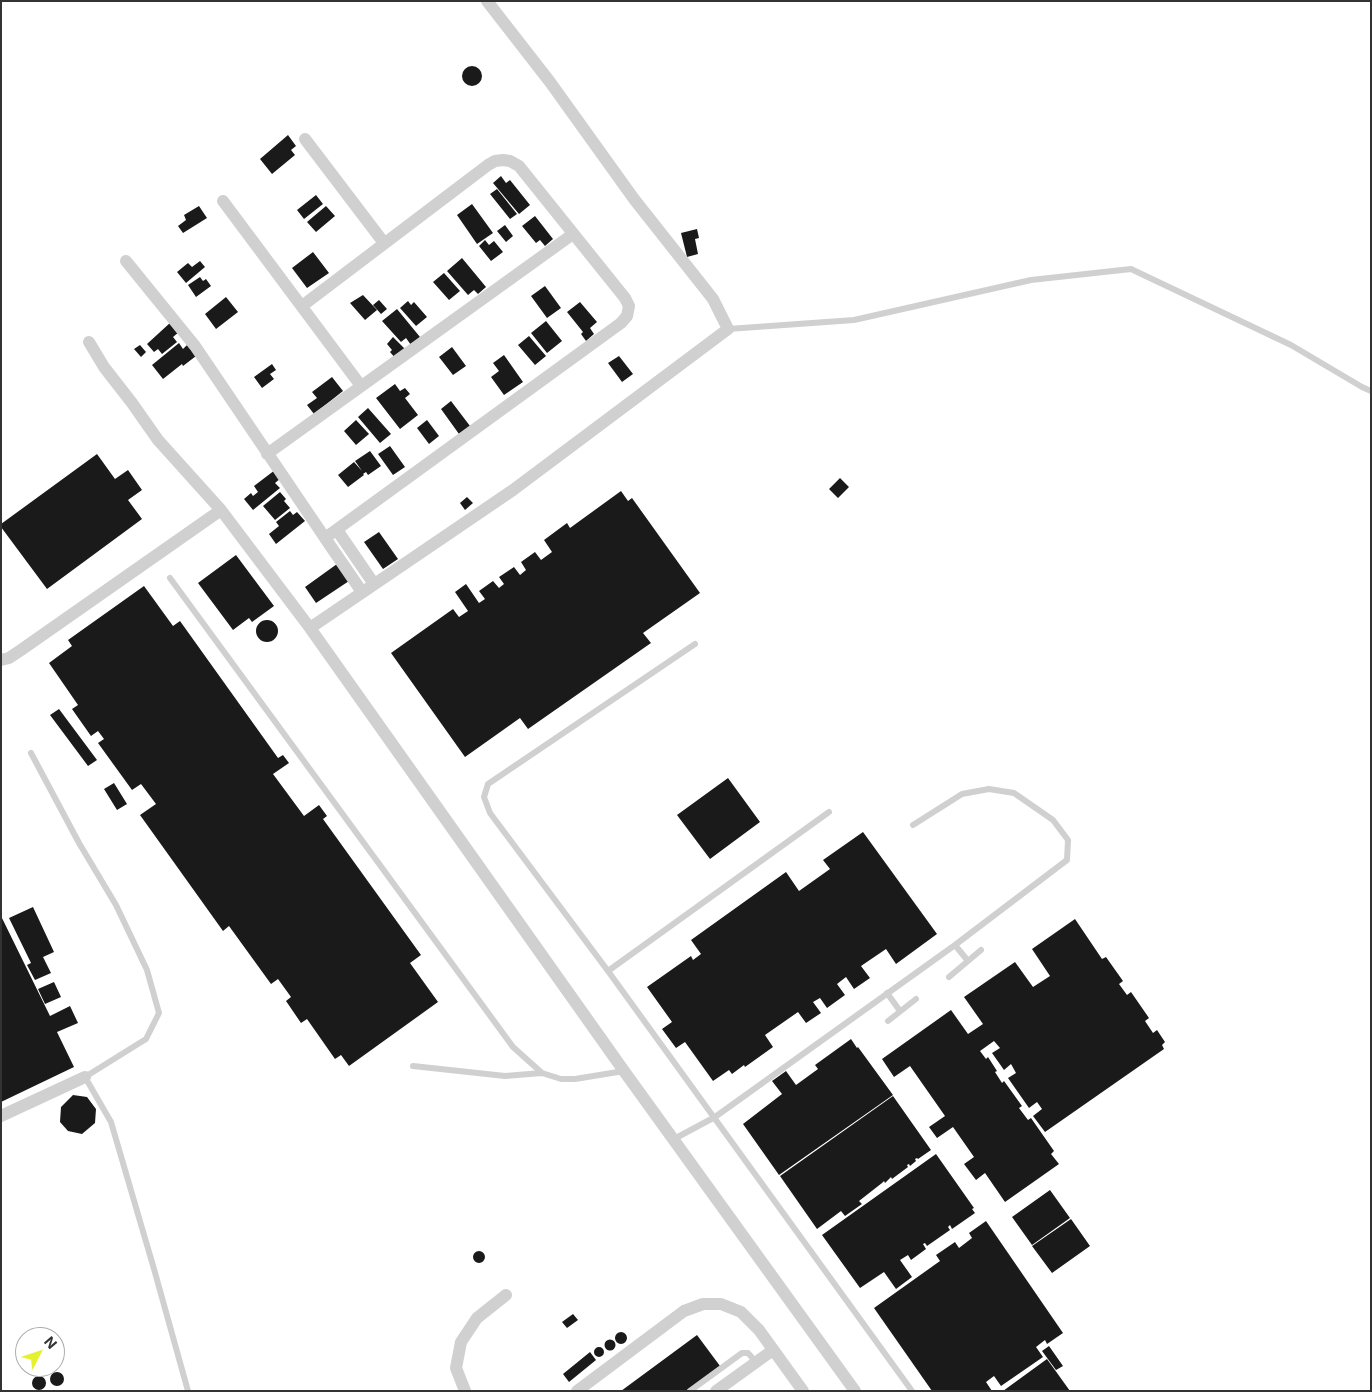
<!DOCTYPE html>
<style>
body{margin:0}
#map{position:relative;width:1372px;height:1392px;overflow:hidden;background:#fff;font-family:Inter,sans-serif}
canvas{display:block}
.frame{position:absolute;inset:0;border:2px solid #333;pointer-events:none}
.north{position:absolute;left:15px;top:1327px;width:50px;height:50px;box-sizing:border-box;background:#fff;border:1px solid #adadad;border-radius:50%;rotate:49deg;font-size:14px;font-weight:700;line-height:20px;text-align:center;color:#333}
.north::after{content:'';display:block;margin:auto;width:18px;height:22px;background:#e6f12e;clip-path:polygon(50% 0,100% 100%,50% 72%,0 100%)}
</style>
<div id="map">
<canvas width="1372" height="1392"></canvas>
<div class="frame"></div>
<div class="north">N</div>
</div>
<script>
const g = document.querySelector('canvas').getContext('2d');
g.lineJoin = 'round';
function fill(path, color) {
  g.fillStyle = color;
  g.fill(path, 'evenodd');
}
function shape(rows) {
  const path = new Path2D();
  for (const r of rows) {
    if (r.length === 3) {
      path.moveTo(r[0] + r[2], r[1]);
      path.arc(r[0], r[1], r[2], 0, 2 * Math.PI);
      continue;
    }
    path.moveTo(r[0], r[1]);
    for (let i = 2; i < r.length; i += 2) path.lineTo(r[i], r[i + 1]);
  }
  return path;
}
function stroke(path, color, width, dash) {
  g.strokeStyle = color;
  g.lineWidth = width;
  g.lineCap = dash ? 'butt' : 'round';
  g.setLineDash(dash || []);
  g.stroke(path);
}
const building = shape([
 [472,76,10],
 [288,135,296,146,291,150,295,155,272,174,260,159],
 [501,176,506,183,510,180,530,205,519,214,493,183],
 [497,189,517,214,510,219,490,194],
 [316,195,323,204,304,219,297,210],
 [472,204,493,233,477,244,457,215],
 [199,206,207,218,183,233,178,226,186,220,184,215],
 [326,206,335,216,316,232,307,222],
 [535,216,553,239,545,246,540,240,536,243,522,226],
 [505,225,513,236,506,242,497,231],
 [697,229,699,238,695,239,698,254,687,257,681,233],
 [485,240,489,245,494,241,503,252,491,261,479,246],
 [313,252,329,273,307,288,292,268],
 [462,258,486,287,478,294,474,290,468,295,447,271],
 [200,261,205,267,186,283,177,272,188,263,192,267],
 [444,273,460,291,449,300,433,282],
 [200,277,203,281,206,279,211,286,196,297,188,285],
 [545,286,561,308,547,318,531,296],
 [363,295,377,310,365,320,350,303],
 [226,297,238,312,216,329,205,314],
 [379,300,387,309,381,314,373,305],
 [408,301,411,305,414,302,427,317,416,326,400,308],
 [580,302,597,322,590,328,594,334,586,341,581,334,583,332,567,312],
 [397,309,420,337,411,345,406,338,401,342,382,321],
 [546,321,562,341,547,353,531,333],
 [171,322,179,332,173,337,177,342,162,354,158,349,154,352,147,344],
 [529,336,546,356,535,365,518,345],
 [393,337,406,350,396,359,390,352,392,350,387,344],
 [179,343,183,349,187,345,196,356,183,366,182,364,163,379,152,365],
 [140,345,146,352,141,357,134,349],
 [452,347,466,366,453,375,439,357],
 [504,355,523,382,504,395,491,377,499,371,493,363],
 [619,356,633,374,622,382,608,363],
 [272,364,276,370,270,374,274,379,262,388,254,377],
 [332,377,343,391,314,414,307,405,317,398,312,392],
 [395,384,400,391,405,388,410,394,405,398,418,415,400,429,376,398],
 [451,401,470,426,459,434,441,409],
 [368,408,391,434,380,443,358,417],
 [356,420,369,434,356,445,344,431],
 [427,420,439,436,429,444,417,428],
 [390,446,405,467,393,475,378,454],
 [370,451,381,466,368,475,366,472,363,474,364,475,348,487,338,475,354,462,362,471,355,461],
 [97,454,115,479,128,470,142,490,128,500,142,519,47,589,1,527,1,524],
 [275,470,281,478,275,483,280,488,253,510,244,499,251,493,253,496,258,492,254,486],
 [840,478,849,487,838,498,829,489],
 [621,491,628,501,632,498,700,593,643,633,651,643,528,729,520,718,465,757,391,653,453,609,459,617,468,611,455,592,466,584,479,603,485,599,479,591,493,581,499,588,504,584,499,577,514,567,520,575,526,570,521,562,535,552,541,560,552,552,544,540,567,523,570,528],
 [280,492,286,499,284,501,290,508,275,520,263,506],
 [467,497,473,503,465,510,460,503],
 [290,511,293,515,297,512,305,521,276,544,269,534,279,526,276,522],
 [379,532,398,559,383,569,364,542],
 [236,555,274,606,252,622,249,618,233,630,198,583],
 [337,564,349,581,316,603,305,587],
 [144,586,173,626,180,621,278,758,283,755,289,763,273,774,304,816,319,805,327,816,323,819,421,955,410,963,438,1002,349,1066,341,1055,335,1059,307,1019,301,1023,286,1001,291,997,278,979,271,984,229,926,223,931,140,815,156,804,141,784,132,790,98,743,104,739,98,731,91,736,72,709,78,705,49,663,72,646,68,640],
 [267,631,11],
 [59,709,97,760,88,766,50,715],
 [728,778,760,822,710,859,677,815],
 [114,783,127,804,117,810,104,789],
 [863,832,937,934,896,964,886,949,861,966,870,978,854,989,846,977,837,984,845,995,827,1008,820,998,813,1002,821,1013,806,1023,798,1012,765,1035,773,1047,745,1067,744,1065,732,1074,729,1070,713,1081,685,1042,676,1048,662,1029,672,1022,647,987,691,956,693,960,701,954,691,940,786,872,799,891,830,869,823,860],
 [33,907,54,952,43,957,51,973,35,980,27,965,31,963,9,918],
 [1,916,50,1016,70,1006,78,1023,57,1032,74,1067,1,1102],
 [1075,919,1102,959,1106,957,1123,981,1119,984,1127,995,1131,992,1149,1018,1145,1021,1153,1033,1157,1030,1165,1042,1162,1045,1164,1049,1045,1132,1033,1116,1042,1109,1037,1102,1029,1108,1008,1078,1016,1073,1011,1064,1004,1070,992,1053,1000,1048,994,1041,980,1051,986,1059,988,1057,997,1071,995,1072,1002,1083,1004,1081,1022,1106,1019,1108,1028,1120,1031,1118,1054,1151,1051,1154,1059,1164,1005,1202,985,1173,976,1180,964,1164,974,1157,953,1127,937,1138,929,1127,945,1116,910,1066,894,1077,882,1059,951,1010,968,1034,983,1024,964,997,1015,962,1033,987,1050,976,1032,949],
 [54,982,61,997,45,1004,38,989],
 [851,1039,857,1048,858,1047,893,1095,779,1175,743,1124,782,1094,772,1081,786,1071,796,1085,818,1069,815,1065],
 [73,1095,87,1097,96,1109,95,1123,82,1134,68,1131,60,1122,61,1107],
 [893,1096,931,1150,918,1159,917,1158,915,1159,916,1161,910,1166,909,1164,907,1165,908,1167,892,1179,891,1177,885,1183,884,1181,882,1183,859,1201,862,1204,845,1216,841,1211,817,1229,780,1176],
 [936,1154,974,1208,972,1209,975,1213,952,1229,950,1225,948,1227,950,1230,927,1246,925,1243,923,1244,926,1249,911,1260,908,1255,900,1260,912,1277,896,1289,884,1272,860,1288,822,1235],
 [1050,1190,1070,1218,1032,1245,1012,1217],
 [1071,1219,1090,1246,1052,1273,1032,1246],
 [986,1221,1063,1333,1047,1344,1045,1340,1036,1347,1043,1357,1001,1386,994,1376,986,1382,992,1391,932,1391,874,1308,940,1261,936,1255,955,1242,959,1248,972,1238,969,1233],
 [479,1257,6],
 [573,1314,578,1320,567,1328,562,1322],
 [621,1338,6],
 [697,1335,720,1366,686,1391,621,1391],
 [610,1345,5.5],
 [1049,1346,1063,1366,1056,1370,1042,1351],
 [599,1352,5],
 [590,1352,596,1360,569,1382,563,1374],
 [1047,1359,1070,1391,1003,1391],
 [57,1379,7],
 [39,1383,7]
]);
const lane = shape([
 [728,329,854,320,1031,280,1131,269,1291,345,1362,387,1371,391],
 [170,578,513,1047,542,1073,561,1079,575,1079,624,1071],
 [695,644,488,784,484,797,490,813,608,971,912,1391],
 [31,753,79,843,116,905,147,970,159,1013,146,1039,85,1077,111,1122,154,1269,188,1391],
 [955,945,968,961],
 [608,971,829,812],
 [949,977,981,950],
 [887,993,900,1011],
 [888,1021,916,999],
 [413,1066,505,1076,542,1073],
 [674,1139,715,1117,955,945,1067,860,1068,840,1053,820,1014,793,989,789,962,794,913,825],
 [690,1391,742,1353,748,1353,756,1362]
]);
const street = shape([
 [305,139,384,243],
 [223,201,361,386],
 [126,261,195,346,325,538,621,323,627,316,629,306,625,298,519,166,510,161,503,160,495,161,488,165,302,306],
 [89,342,104,367,132,403,158,440,221,510,310,628,624,1071,855,1391],
 [267,454,573,234],
 [337,530,374,584],
 [325,538,362,592],
 [310,628,513,490,728,329,713,299,634,199,550,82,487,1],
 [1,660,9,658,21,650,221,510],
 [1,1116,85,1077],
 [465,1391,456,1368,461,1342,477,1318,506,1295],
 [577,1391,684,1311,703,1304,721,1304,741,1312,759,1330,803,1391],
 [716,1391,773,1350]
]);
fill(building, '#1a1a1a');
stroke(lane, '#d0d0d0', 6);
stroke(street, '#d0d0d0', 12);
</script>
